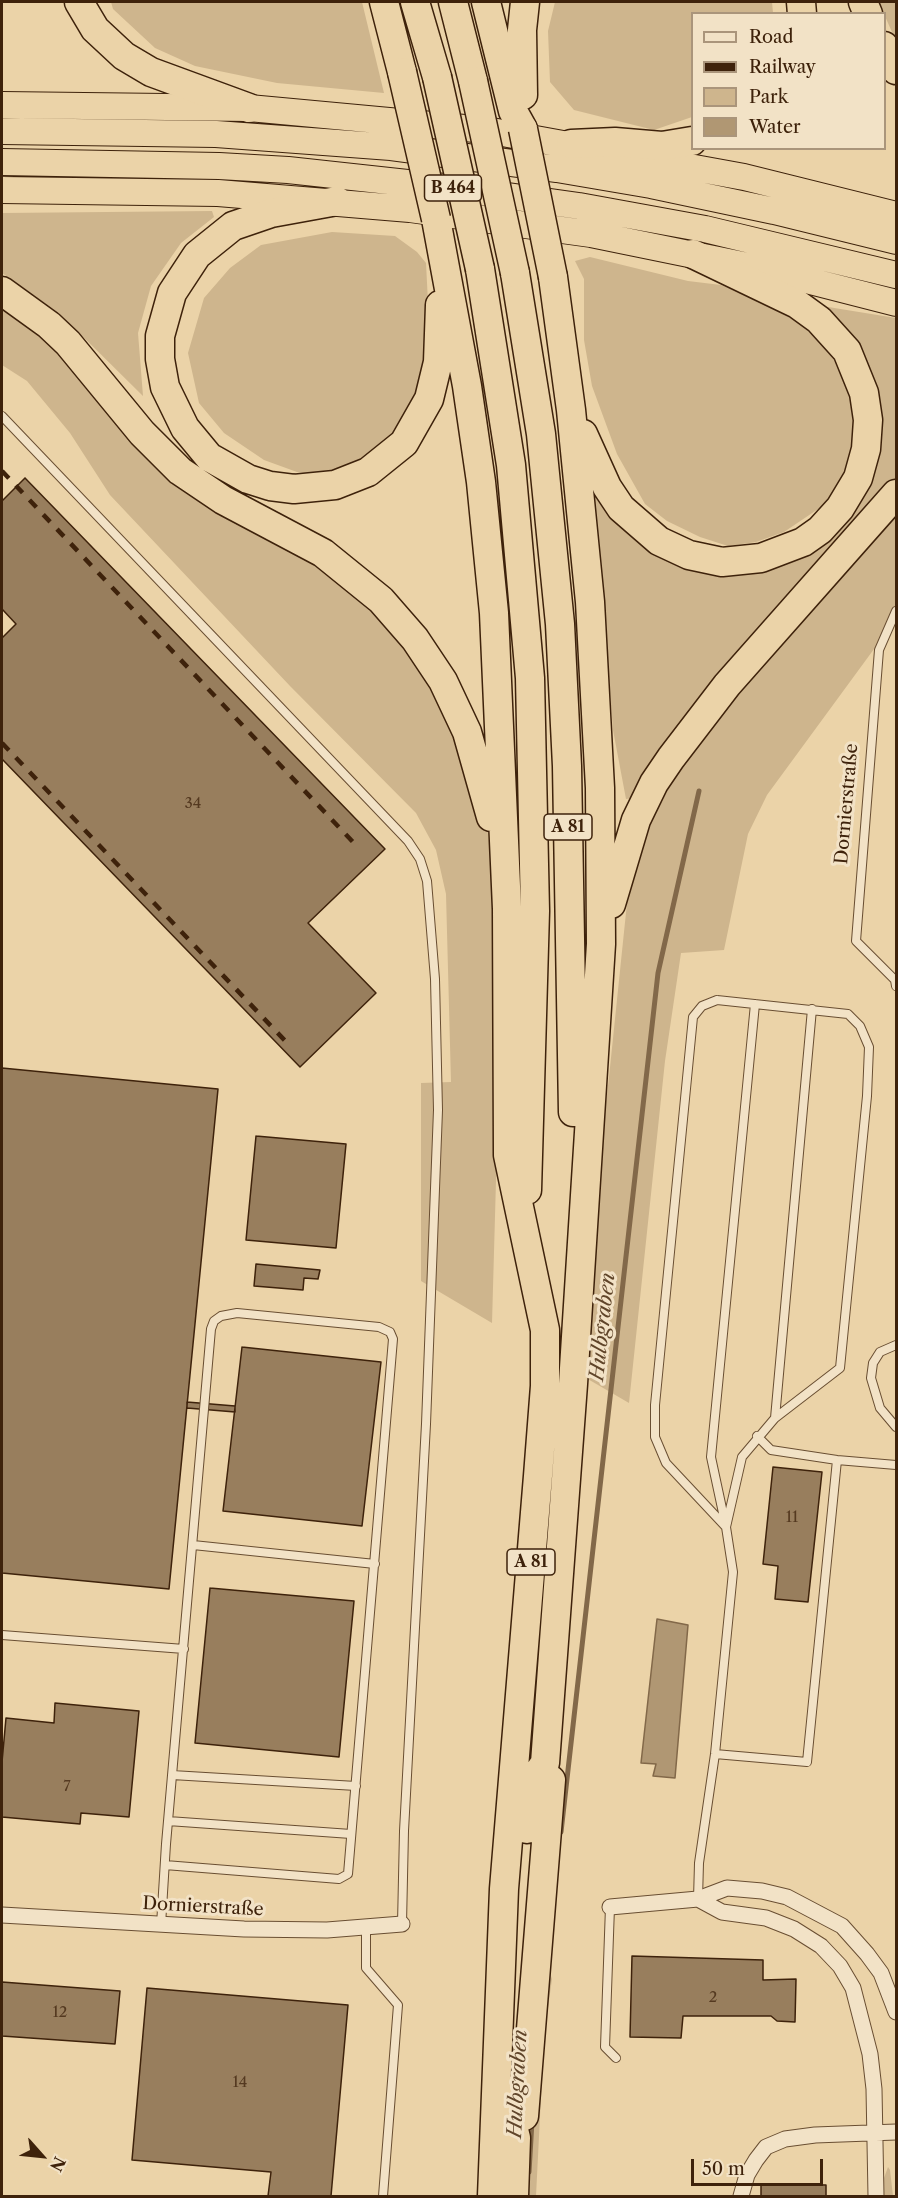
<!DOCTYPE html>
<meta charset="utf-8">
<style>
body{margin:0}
#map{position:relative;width:898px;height:2198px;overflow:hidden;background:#ebd3a8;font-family:"Libre Caslon Text",serif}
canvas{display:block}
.frame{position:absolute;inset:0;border:3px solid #3e220b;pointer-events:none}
.legend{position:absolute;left:691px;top:12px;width:195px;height:138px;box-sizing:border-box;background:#f2e2c6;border:2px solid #aa957b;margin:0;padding:8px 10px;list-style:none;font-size:18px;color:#3e220b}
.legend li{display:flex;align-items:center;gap:12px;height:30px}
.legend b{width:30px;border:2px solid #aa957b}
.north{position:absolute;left:12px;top:2126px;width:60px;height:60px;-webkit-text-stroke:4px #f2e2c6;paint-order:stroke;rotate:117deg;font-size:16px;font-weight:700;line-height:24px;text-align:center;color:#3e220b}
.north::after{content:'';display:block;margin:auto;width:21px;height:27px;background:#3e220b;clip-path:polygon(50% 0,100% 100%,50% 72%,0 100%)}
.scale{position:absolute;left:691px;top:2159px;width:132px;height:27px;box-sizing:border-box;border:3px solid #3e220b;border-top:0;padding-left:8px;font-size:18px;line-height:21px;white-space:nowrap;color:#3e220b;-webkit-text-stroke:4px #f2e2c6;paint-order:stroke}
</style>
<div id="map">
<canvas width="898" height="2198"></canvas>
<div class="frame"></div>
<ul class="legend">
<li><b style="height:8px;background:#f2e2c6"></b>Road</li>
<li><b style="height:8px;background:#3e220b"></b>Railway</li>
<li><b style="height:16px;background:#ceb58d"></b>Park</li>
<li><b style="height:16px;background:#b09773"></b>Water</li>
</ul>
<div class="north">N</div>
<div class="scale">50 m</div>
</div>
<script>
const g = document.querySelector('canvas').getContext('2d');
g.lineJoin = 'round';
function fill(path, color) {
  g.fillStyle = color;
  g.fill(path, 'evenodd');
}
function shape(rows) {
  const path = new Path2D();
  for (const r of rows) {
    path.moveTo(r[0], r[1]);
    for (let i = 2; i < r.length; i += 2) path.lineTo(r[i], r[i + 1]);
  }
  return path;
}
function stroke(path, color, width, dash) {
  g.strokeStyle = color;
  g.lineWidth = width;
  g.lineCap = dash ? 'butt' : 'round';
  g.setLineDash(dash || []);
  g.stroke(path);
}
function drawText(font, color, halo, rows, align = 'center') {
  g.font = font + ' "Libre Caslon Text",serif';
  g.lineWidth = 6;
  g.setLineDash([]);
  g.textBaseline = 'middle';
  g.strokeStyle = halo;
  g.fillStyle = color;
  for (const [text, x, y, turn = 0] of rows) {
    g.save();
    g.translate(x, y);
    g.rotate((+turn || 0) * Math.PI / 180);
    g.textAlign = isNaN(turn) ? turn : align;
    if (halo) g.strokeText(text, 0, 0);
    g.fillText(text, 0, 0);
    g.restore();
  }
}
const green = shape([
 [111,2,362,2,384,93,277,83,195,66,155,48,113,9],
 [555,2,772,2,773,13,692,14,692,117,654,130,574,110,550,82,548,31],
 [878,2,896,2,896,41,884,14],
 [212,211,214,217,181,243,151,286,138,333,143,396,59,313,2,273,2,213],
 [332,232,395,236,417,252,426,263,430,342,412,409,383,446,365,459,325,476,297,472,264,460,224,433,199,403,188,353,204,298,230,268,261,245],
 [590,257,688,281,721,285,758,300,799,323,821,343,840,368,850,400,854,429,849,460,840,487,830,501,784,532,756,542,728,546,700,537,667,521,645,504,617,454,592,386,584,340,584,279,575,261],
 [2,303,46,336,120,422,304,553,375,608,444,703,487,828,495,882,497,1145,492,1323,421,1281,421,1083,451,1082,446,894,436,850,416,813,290,686,110,495,70,433,27,381,2,365],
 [822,306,896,318,896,483,635,798,626,799,613,730,593,477,610,511,631,536,667,560,775,567,874,470],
 [896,510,896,619,767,795,748,834,724,950,681,953,665,1061,629,1403,574,1371,609,1077,627,903,641,844,672,781,728,703],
 [546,1961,552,1979,544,2037,536,2196,519,2196],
 [888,2167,890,2170,893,2196,884,2196,884,2178]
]);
const water = shape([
 [657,1619,688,1625,675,1778,653,1776,656,1764,641,1763,657,1619]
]);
const stream = shape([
 [561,1832,658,973,699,791],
 [529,2172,532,2121]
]);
const building = shape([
 [25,478,385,849,308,923,376,993,300,1067,2,759,2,638,16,624,2,609,2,501,25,478],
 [2,1068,218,1089,169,1589,2,1573,2,1068],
 [256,1136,346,1144,336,1248,246,1240,256,1136],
 [256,1264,320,1270,318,1279,304,1278,303,1290,254,1286,256,1264],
 [242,1347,381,1362,362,1526,223,1511,242,1347],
 [187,1402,235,1406,235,1412,187,1408,187,1402],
 [773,1467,822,1472,808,1602,775,1599,778,1566,763,1564,773,1467],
 [210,1588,354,1601,339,1757,195,1743,210,1588],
 [55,1703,139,1711,129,1817,81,1813,80,1824,2,1817,2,1762,6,1718,54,1723,55,1703],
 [632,1956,763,1960,763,1980,796,1979,795,2022,777,2021,771,2016,683,2016,681,2038,630,2037,632,1956],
 [2,1982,120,1991,115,2044,2,2036,2,1982],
 [147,1988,348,2005,331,2196,268,2196,271,2172,132,2160,147,1988],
 [761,2184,826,2185,826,2196,761,2196,761,2184]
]);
const service = shape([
 [2,416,408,841,420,859,427,881,435,979,438,1110,426,1424,404,1831,402,1924],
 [896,611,879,650,856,941,895,980,896,986],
 [717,1000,848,1014,860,1026,869,1047,867,1096,840,1368,775,1418,742,1457,726,1527,666,1463,655,1437,655,1405,693,1017,702,1006,717,1000],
 [896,1345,880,1352,873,1363,871,1378,880,1408,896,1427],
 [775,1418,812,1009],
 [757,1436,771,1450,837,1460,896,1465],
 [193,1545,375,1564],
 [2,1635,184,1649],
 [715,1754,807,1762,837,1460],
 [172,1775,356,1786],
 [168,1821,351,1834],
 [698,1899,699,1863,715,1754,733,1572,726,1527,711,1457,755,1004],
 [610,1907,605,2047,616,2058],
 [161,1925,166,1844,211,1329,214,1321,221,1316,237,1313,379,1327,390,1332,393,1339,348,1874,339,1879,165,1865],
 [366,1927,366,1968,398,2005,383,2196]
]);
const minor = shape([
 [698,1899,722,1912,766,1918,794,1929,821,1946,840,1966,853,1988,870,2054,874,2089,876,2196],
 [610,1907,698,1899,727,1888,762,1891,787,1897,842,1926,867,1954,881,1973,896,2012],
 [2,1915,244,1929,327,1930,402,1924],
 [741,2196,747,2175,756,2160,766,2147,785,2139,815,2135,896,2132]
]);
const trunk = shape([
 [2,105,249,108,486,130,744,177,896,215],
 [2,131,216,134,391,147,557,169,651,185,774,211,896,241],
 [2,162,219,166,288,170,444,187,579,206,705,229,896,275],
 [2,190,218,193,410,209,591,234,767,270,896,303]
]);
const motorway = shape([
 [79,2,95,29,124,56,151,72,249,108],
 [384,2,402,72],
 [415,2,437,77],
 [453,2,473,81],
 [486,2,513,111,523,129],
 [801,2,802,14],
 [863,2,868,14],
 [884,46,896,70],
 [523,95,522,30,525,2],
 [571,144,615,142,662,146,692,141],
 [337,201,271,213,233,226,197,255,172,293,160,336,160,359,165,387,185,428,209,457,248,479,270,486,294,489,335,485,368,472,404,443,429,399,438,362,440,305],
 [436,219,467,386,481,482,494,613,507,909,508,1155,545,1330,545,1386,538,1476,504,1889,492,2196],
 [480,269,511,465,530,678,535,911,527,1190],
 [515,273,541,434,560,624,567,766,573,1112],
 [2,291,49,325,68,343,142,433,180,471,223,500,323,553,381,600,415,639,443,681,467,732,491,817],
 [583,434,607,487,621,508,659,541,689,555,722,562,761,558,803,542,820,530,840,508,858,478,866,449,868,420,864,393,847,351,819,320,797,304,693,254],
 [611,904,636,820,654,783,671,758,727,685,896,494],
 [527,1829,534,1779,545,1763,573,1384,601,944,600,788,590,602,571,410,553,277],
 [511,2091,510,2114,516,2138,514,2196],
 [524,2116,551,1780]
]);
const rail = shape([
 [2,471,353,842],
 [2,743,291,1047]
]);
const motorwayBridge = shape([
 [402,72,436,219],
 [437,77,480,269],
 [473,81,515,273],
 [523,129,553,277]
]);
const numberNames = [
 ["34",193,804],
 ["11",792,1518],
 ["7",67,1787],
 ["2",713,1998],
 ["12",60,2013],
 ["14",240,2083]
];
const shields = [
 [453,188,57],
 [568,827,48],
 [531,1562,48]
];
const shieldNames = [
 ["B 464",453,188],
 ["A 81",568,827],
 ["A 81",531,1562]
];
const streetNames = [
 ["Dornierstraße",847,804,-85],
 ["Dornierstraße",203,1907,3]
];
const waterNames = [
 ["Hulbgraben",603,1327,-84],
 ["Hulbgraben",518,2084,-87]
];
fill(green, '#ceb58d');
fill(water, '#b09773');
stroke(water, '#826849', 1.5);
stroke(stream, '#826849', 5);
fill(building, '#987e5d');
stroke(building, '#3e220b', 1.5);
stroke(service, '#694e32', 10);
stroke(minor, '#694e32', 17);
stroke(trunk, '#3e220b', 28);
stroke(motorway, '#3e220b', 31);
stroke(service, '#f2e2c6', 8);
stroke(minor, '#f2e2c6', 15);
stroke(trunk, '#ebd3a8', 26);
stroke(motorway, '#ebd3a8', 28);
stroke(rail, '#3e220b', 4.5, [10, 10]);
stroke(motorwayBridge, '#3e220b', 31, []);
stroke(motorwayBridge, '#ebd3a8', 28);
drawText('15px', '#543920', null, numberNames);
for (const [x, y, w] of shields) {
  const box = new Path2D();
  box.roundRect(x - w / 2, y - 13, w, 26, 4.5);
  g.fillStyle = '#f2e2c6';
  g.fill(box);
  stroke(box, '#3e220b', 1.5);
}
drawText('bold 16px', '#3e220b', null, shieldNames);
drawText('18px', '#3e220b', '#f2e2c6', streetNames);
drawText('italic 20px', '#60452a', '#f2e2c6', waterNames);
</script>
